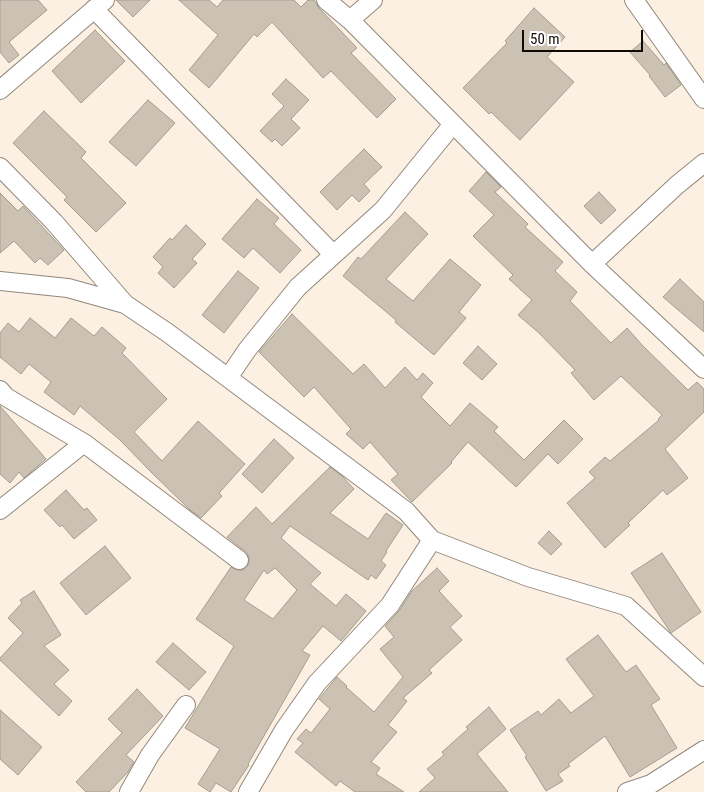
<!DOCTYPE html>
<style>
body{margin:0}
#map{position:relative;width:704px;height:792px;overflow:hidden;background:#fbf0e2;font-family:"Roboto Condensed",sans-serif}
canvas{display:block}
.scale{position:absolute;left:522px;top:30px;width:121px;height:22px;box-sizing:border-box;border:2px solid #0f0c07;border-top:0;padding-left:6px;font-size:15px;line-height:18px;white-space:nowrap;color:#0f0c07;-webkit-text-stroke:4px #fff;paint-order:stroke}
</style>
<div id="map">
<canvas width="704" height="792"></canvas>
<div class="scale">50 m</div>
</div>
<script>
const g = document.querySelector('canvas').getContext('2d');
g.lineJoin = 'round';
function fill(path, color) {
  g.fillStyle = color;
  g.fill(path, 'evenodd');
}
function shape(rows) {
  const path = new Path2D();
  for (const r of rows) {
    path.moveTo(r[0], r[1]);
    for (let i = 2; i < r.length; i += 2) path.lineTo(r[i], r[i + 1]);
  }
  return path;
}
function stroke(path, color, width, dash) {
  g.strokeStyle = color;
  g.lineWidth = width;
  g.lineCap = dash ? 'butt' : 'round';
  g.setLineDash(dash || []);
  g.stroke(path);
}
const building = shape([
 [0,0,38,0,47,10,9,42,19,55,9,63,0,52,0,0],
 [116,0,150,0,133,17,116,0],
 [179,0,209,0,217,7,223,0,294,0,301,7,308,0,314,0,319,8,357,48,351,53,396,99,377,118,331,71,323,78,272,22,257,37,254,34,209,88,189,70,218,35,179,0],
 [534,8,565,37,547,57,574,82,520,140,491,112,489,114,463,88,507,43,505,41,534,8],
 [95,30,125,61,81,103,52,71,95,30],
 [643,41,664,65,666,63,681,85,665,97,649,76,650,75,630,52,643,41],
 [286,79,309,100,291,119,300,128,282,146,275,139,272,142,260,131,284,106,272,94,286,79],
 [148,100,175,123,136,166,109,142,148,100],
 [44,111,86,152,81,158,126,203,96,232,64,200,67,197,13,143,44,111],
 [364,149,382,167,364,184,370,191,359,202,352,195,337,210,320,192,364,149],
 [486,172,501,187,495,192,528,224,525,227,563,262,555,271,577,292,570,301,611,343,627,328,643,346,688,390,697,382,704,389,704,412,665,449,688,478,667,495,663,490,628,523,630,525,605,548,567,503,595,478,589,472,605,457,610,461,659,420,658,419,662,415,621,376,594,400,571,373,575,370,539,333,518,315,532,300,509,279,513,275,473,236,494,215,469,191,486,172],
 [599,192,616,210,601,224,584,206,599,192],
 [0,193,18,211,23,206,64,250,48,265,40,258,35,263,14,241,0,253,0,193],
 [257,199,279,218,274,224,301,250,280,273,253,248,244,258,222,239,257,199],
 [405,212,428,234,386,279,413,301,450,259,481,285,459,312,466,318,434,355,395,322,396,320,343,276,358,257,361,259,405,212],
 [186,225,206,244,192,259,197,263,174,288,158,273,163,267,153,257,170,238,172,240,186,225],
 [238,271,259,288,224,333,202,315,238,271],
 [680,279,704,302,704,332,663,297,680,279],
 [292,314,353,374,364,364,385,388,405,367,417,380,423,373,433,383,421,397,450,426,470,403,498,427,494,431,524,460,564,420,583,439,558,464,548,454,516,487,468,442,451,462,452,463,412,502,391,480,398,474,370,442,363,449,346,434,351,429,314,387,304,397,259,352,292,314],
 [30,318,55,338,71,318,94,336,102,327,126,348,122,353,167,399,134,432,162,461,198,421,245,464,219,493,222,496,201,518,190,510,151,472,120,440,80,406,74,415,44,392,51,382,29,364,21,374,0,357,0,333,8,323,19,332,30,318],
 [478,346,497,364,482,380,463,363,478,346],
 [0,406,46,459,24,478,19,472,10,483,0,474,0,406],
 [274,439,294,458,262,493,242,474,274,439],
 [330,467,342,476,354,489,330,513,368,539,386,513,403,525,386,551,387,552,381,561,386,565,376,579,371,575,368,580,290,526,281,538,321,573,310,584,336,606,346,594,366,611,341,641,323,626,302,651,310,655,248,764,249,765,231,792,216,783,210,792,198,784,220,749,185,728,234,646,196,619,231,567,237,570,243,570,247,567,249,562,249,556,246,552,227,537,256,507,272,524,330,467],
 [275,568,297,590,273,619,244,600,264,570,267,574,275,568],
 [66,490,84,510,87,508,97,520,74,539,62,525,60,527,44,510,66,490],
 [549,531,562,544,551,555,538,543,549,531],
 [105,546,131,578,86,615,60,583,105,546],
 [662,553,701,612,671,633,631,573,662,553],
 [437,568,449,581,439,591,462,616,450,627,462,640,429,670,432,673,403,698,407,701,388,725,397,732,371,762,380,768,376,774,404,792,355,792,340,781,336,786,295,752,303,743,297,739,306,729,311,733,330,709,319,699,337,677,347,686,346,687,374,712,403,677,380,649,394,637,385,626,399,611,412,591,437,568],
 [34,591,61,635,44,646,69,670,54,684,72,701,59,716,0,660,0,658,23,633,8,618,22,603,20,600,34,591],
 [598,635,626,672,636,665,660,699,651,705,677,748,630,777,605,736,568,764,570,766,558,774,563,781,546,791,525,757,527,756,510,730,538,711,541,715,559,699,571,713,594,696,566,659,598,635],
 [173,643,206,672,189,690,156,662,173,643],
 [137,689,163,716,126,755,134,762,128,772,109,792,86,792,76,782,122,733,108,719,137,689],
 [489,707,506,729,477,754,508,792,419,792,435,778,427,769,444,755,442,752,468,729,466,727,489,707],
 [0,710,42,747,18,775,0,759,0,710]
]);
const minor = shape([
 [326,0,350,20,592,264,704,369],
 [634,0,704,99],
 [94,9,333,254],
 [350,20,373,0],
 [0,90,105,0],
 [0,167,54,222,125,304],
 [592,264,677,185,704,163],
 [0,281,68,288,125,304,168,333,406,511,432,540,528,577,626,606,704,677],
 [228,378,247,350,298,287,383,210,453,124],
 [0,390,6,397,84,443,239,560],
 [0,510,84,443],
 [129,792,150,755,186,705],
 [248,792,284,730,317,683,390,605,432,540],
 [627,792,651,784,704,750]
]);
fill(building, '#ccc2b4');
stroke(building, '#a69c8f', 1);
stroke(minor, '#92887c', 20);
stroke(minor, '#fff', 18);
</script>
